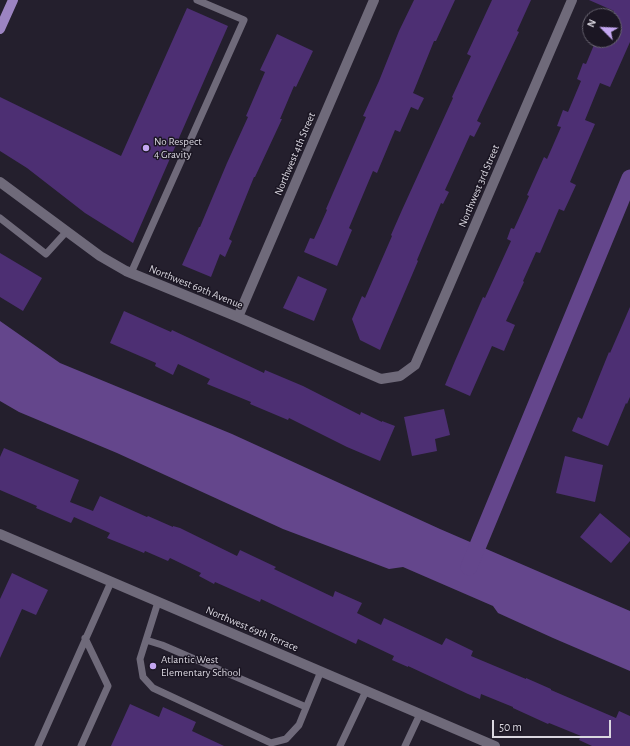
<!DOCTYPE html>
<style>
body{margin:0}
#map{position:relative;width:630px;height:746px;overflow:hidden;background:#241f2d;font-family:"Alegreya Sans",sans-serif}
canvas{display:block}
.north{position:absolute;left:582px;top:8px;width:40px;height:40px;box-sizing:border-box;background:#1b1623;border:1px solid #67636f;border-radius:50%;rotate:294deg;font-size:11px;font-weight:700;line-height:16px;text-align:center;color:#dad7e0}
.north::after{content:'';display:block;margin:auto;width:14px;height:18px;background:#c4a7f1;clip-path:polygon(50% 0,100% 100%,50% 72%,0 100%)}
.scale{position:absolute;left:492px;top:720px;width:119px;height:18px;box-sizing:border-box;border:2px solid #dad7e0;border-top:0;padding-left:5px;font-size:12px;line-height:14px;white-space:nowrap;color:#dad7e0;-webkit-text-stroke:3px #1b1623;paint-order:stroke}
</style>
<div id="map">
<canvas width="630" height="746"></canvas>
<div class="north">N</div>
<div class="scale">50 m</div>
</div>
<script>
const g = document.querySelector('canvas').getContext('2d');
g.lineJoin = 'round';
function fill(path, color) {
  g.fillStyle = color;
  g.fill(path, 'evenodd');
}
function shape(rows) {
  const path = new Path2D();
  for (const r of rows) {
    path.moveTo(r[0], r[1]);
    for (let i = 2; i < r.length; i += 2) path.lineTo(r[i], r[i + 1]);
  }
  return path;
}
function stroke(path, color, width, dash) {
  g.strokeStyle = color;
  g.lineWidth = width;
  g.lineCap = dash ? 'butt' : 'round';
  g.setLineDash(dash || []);
  g.stroke(path);
}
function drawText(font, color, halo, rows, align = 'center') {
  g.font = font + ' "Alegreya Sans",sans-serif';
  g.lineWidth = 3;
  g.setLineDash([]);
  g.textBaseline = 'middle';
  g.strokeStyle = halo;
  g.fillStyle = color;
  for (const [text, x, y, turn = 0] of rows) {
    g.save();
    g.translate(x, y);
    g.rotate((+turn || 0) * Math.PI / 180);
    g.textAlign = isNaN(turn) ? turn : align;
    if (halo) g.strokeText(text, 0, 0);
    g.fillText(text, 0, 0);
    g.restore();
  }
}
const water = shape([
 [0,321,60,363,232,434,440,529,630,611,630,671,553,638,498,613,493,606,403,567,389,569,283,529,117,453,19,412,0,401]
]);
const canal = shape([
 [469,567,630,178]
]);
const building = shape([
 [414,0,455,0,436,41,434,41,413,93,424,98,418,110,411,107,400,132,395,130,377,173,373,171,349,228,352,230,337,266,304,252,310,238,314,239,327,210,326,209,366,117,363,116,379,81,399,31],
 [492,0,531,0,517,31,519,32,477,121,481,123,474,137,470,135,445,190,449,192,443,204,441,203,417,260,418,261,380,350,360,340,352,319,362,296,365,298,392,236,391,235,402,210,453,98,452,97,471,56,467,54],
 [589,0,630,0,630,42,610,87,600,83,585,120,595,124,570,182,576,185,564,211,559,209,540,253,536,252,523,281,524,282,506,321,515,325,504,351,492,346,470,396,445,385,455,361,483,297,485,298,511,241,507,239,511,228,514,229,529,196,527,195,544,157,547,159,561,127,557,126,563,110,568,112,581,81,577,79,583,63,586,64,596,40,614,40,614,11],
 [187,8,228,26,133,243,85,213,27,168,0,151,0,97,121,156],
 [277,34,313,51,296,87,294,86,280,119,282,119,255,177,254,177,229,239,232,241,225,257,220,254,211,277,182,265,199,227,200,227,227,163,248,117,246,116,265,72,260,70],
 [0,253,42,278,23,311,0,297],
 [298,276,327,289,314,321,283,308],
 [630,307,630,397,627,404,626,403,608,446,572,431,578,417,582,419,609,352,610,353],
 [124,311,171,332,172,330,264,373,265,370,303,386,360,415,361,412,382,422,382,421,395,426,380,461,347,447,289,418,288,420,250,404,251,402,207,384,210,379,178,364,173,375,155,366,156,363,110,343],
 [444,409,450,435,435,439,437,451,412,456,404,417],
 [4,448,79,480,70,502,93,511,100,496,147,517,148,516,173,527,173,526,180,528,237,556,240,550,276,567,274,569,333,597,335,591,362,603,357,613,381,625,384,618,442,645,446,638,473,651,471,656,526,679,526,678,551,689,551,690,616,718,619,711,630,716,630,746,592,746,579,740,581,736,549,723,548,724,513,708,513,707,481,694,480,699,468,694,408,666,408,667,392,660,394,656,358,639,356,644,261,599,260,602,215,582,214,584,199,576,201,573,170,558,168,561,145,551,144,553,122,544,107,538,110,533,74,517,71,523,36,508,37,506,0,490,0,457],
 [565,456,603,465,595,502,556,493],
 [600,513,630,538,630,541,611,563,580,537],
 [12,573,48,590,36,615,22,609,0,658,0,599],
 [130,704,159,717,163,707,196,722,192,731,224,746,111,746]
]);
const service = shape([
 [0,218,46,254,67,231],
 [131,273,244,20,197,0],
 [158,602,140,659,143,677,153,688,271,743,286,739,299,725,321,671],
 [146,640,162,645,306,707],
 [38,746,111,582],
 [81,746,108,686,85,638],
 [340,746,366,691],
 [405,746,420,714]
]);
const minor = shape([
 [0,182,100,256,126,271,238,317,381,379,400,376,415,365,572,0],
 [238,317,374,0],
 [0,534,495,746]
]);
const primary = shape([
 [0,29,13,0]
]);
const markers = [
 [146,148,4,"#c4a7f1"],
 [153,666,4,"#c4a7f1"]
];
const poiNames = [
 ["No Respect",154,142],
 ["4 Gravity",154,155],
 ["Atlantic West",161,660],
 ["Elementary School",161,673]
];
const streetNames = [
 ["Northwest 4th Street",295,154,-67],
 ["Northwest 3rd Street",479,186,-67],
 ["Northwest 69th Avenue",196,287,22],
 ["Northwest 69th Terrace",252,629,23]
];
fill(water, '#64468c');
stroke(canal, '#64468c', 17);
fill(building, '#4d2f73');
stroke(service, '#6f6a7a', 7);
stroke(minor, '#6f6a7a', 10);
stroke(primary, '#9c84c1', 10);
for (const [x, y, r, color] of markers) {
  const dot = new Path2D();
  dot.arc(x, y, r, 0, 2 * Math.PI);
  g.fillStyle = color;
  g.fill(dot);
  stroke(dot, '#1b1623', 1.5);
}
drawText('11px', '#dad7e0', '#1b1623', poiNames, 'left');
drawText('11px', '#dad7e0', '#1b1623', streetNames);
</script>
